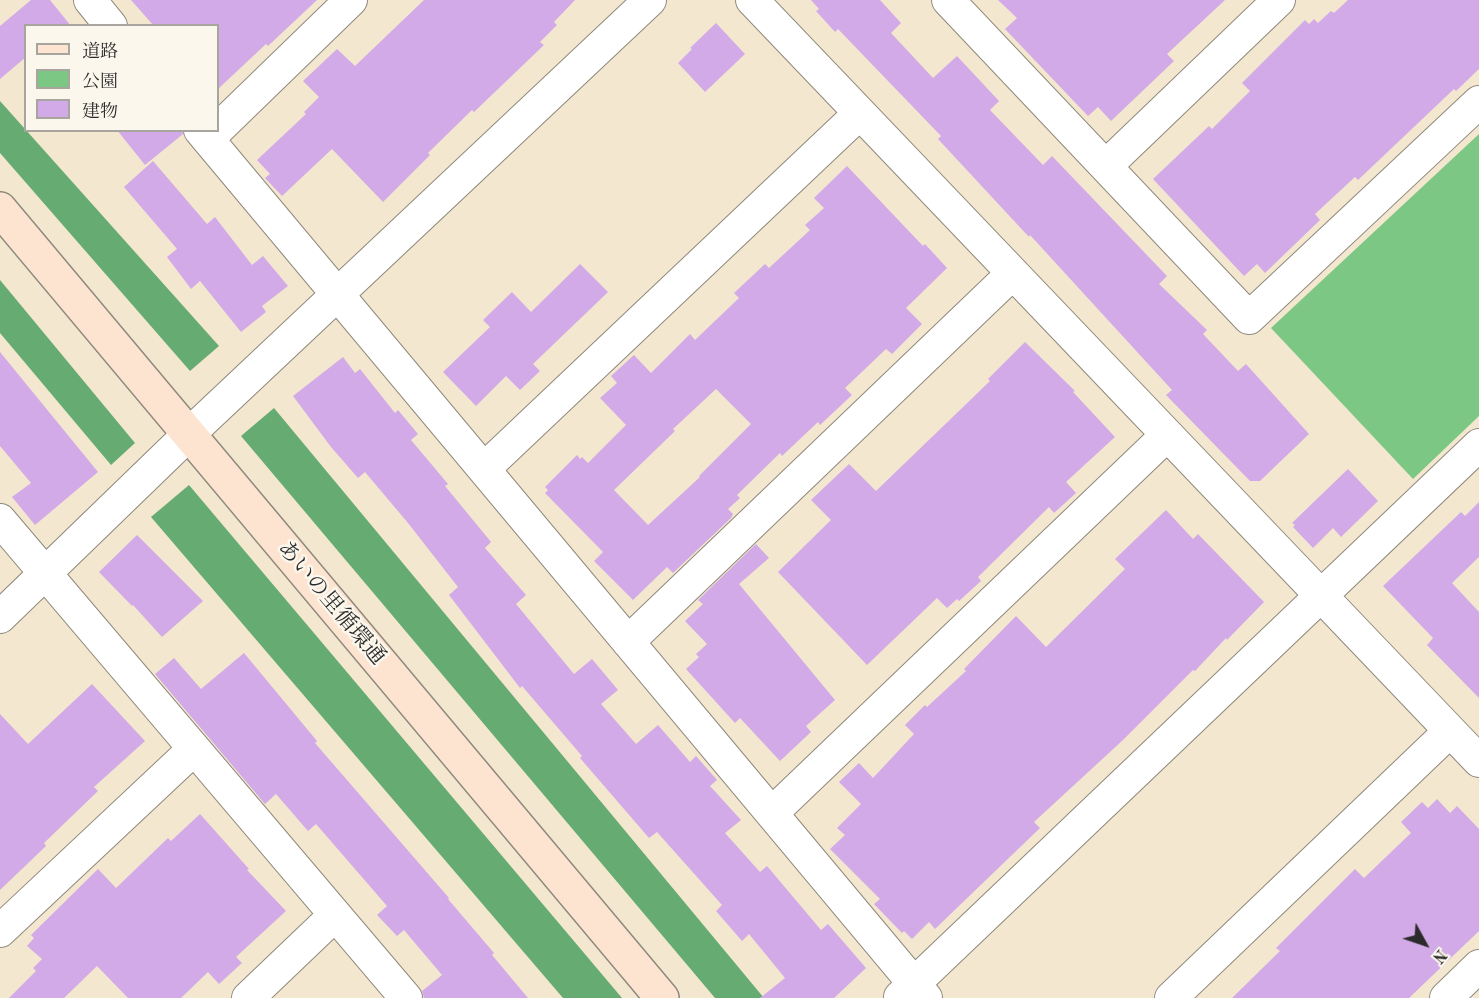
<!DOCTYPE html>
<meta charset="utf-8">
<style>
body{margin:0}
#map{position:relative;width:1479px;height:998px;overflow:hidden;background:#f3e7cf;font-family:"Old Standard TT","Noto Serif JP",serif}
canvas{display:block}
.legend{position:absolute;left:24px;top:24px;width:195px;height:108px;box-sizing:border-box;background:#fbf7ec;border:2px solid #a8a59f;margin:0;padding:8px 10px;list-style:none;font-size:18px;color:#2b2b2b}
.legend li{display:flex;align-items:center;gap:12px;height:30px}
.legend b{width:30px;border:2px solid #a8a59f}
.north{position:absolute;left:1395px;top:914px;width:60px;height:60px;-webkit-text-stroke:4px #fbf7ec;paint-order:stroke;rotate:130deg;font-size:16px;font-weight:700;line-height:24px;text-align:center;color:#2b2b2b}
.north::after{content:'';display:block;margin:auto;width:21px;height:27px;background:#2b2b2b;clip-path:polygon(50% 0,100% 100%,50% 72%,0 100%)}
</style>
<div id="map">
<canvas width="1479" height="998"></canvas>
<ul class="legend">
<li><b style="height:8px;background:#fde4d1"></b>道路</li>
<li><b style="height:16px;background:#7dc784"></b>公園</li>
<li><b style="height:16px;background:#d2aae7"></b>建物</li>
</ul>
<div class="north">N</div>
</div>
<script>
const g = document.querySelector('canvas').getContext('2d');
g.lineJoin = 'round';
function fill(path, color) {
  g.fillStyle = color;
  g.fill(path, 'evenodd');
}
function shape(rows) {
  const path = new Path2D();
  for (const r of rows) {
    path.moveTo(r[0], r[1]);
    for (let i = 2; i < r.length; i += 2) path.lineTo(r[i], r[i + 1]);
  }
  return path;
}
function stroke(path, color, width, dash) {
  g.strokeStyle = color;
  g.lineWidth = width;
  g.lineCap = dash ? 'butt' : 'round';
  g.setLineDash(dash || []);
  g.stroke(path);
}
function drawText(font, color, halo, rows, align = 'center') {
  g.font = font + ' "Old Standard TT","Noto Serif JP",serif';
  g.lineWidth = 5;
  g.setLineDash([]);
  g.textBaseline = 'middle';
  g.strokeStyle = halo;
  g.fillStyle = color;
  for (const [text, x, y, turn = 0] of rows) {
    g.save();
    g.translate(x, y);
    g.rotate((+turn || 0) * Math.PI / 180);
    g.textAlign = isNaN(turn) ? turn : align;
    if (halo) g.strokeText(text, 0, 0);
    g.fillText(text, 0, 0);
    g.restore();
  }
}
const green = shape([
 [1479,134,1479,416,1413,479,1271,328]
]);
const forest = shape([
 [0,101,219,346,190,371,0,153],
 [0,280,135,443,111,465,0,333],
 [274,408,764,998,715,998,241,436],
 [189,485,622,998,563,998,151,517]
]);
const building = shape([
 [31,0,50,0,71,26,26,26,26,57,0,79,0,26],
 [131,0,317,0,268,46,266,44,218,89,218,26,154,26],
 [424,0,575,0,554,22,557,25,540,42,544,45,474,112,472,110,428,153,430,155,383,202,332,149,282,196,265,178,270,174,257,160,306,114,304,112,319,97,303,81,337,49,355,66],
 [811,0,880,0,901,23,891,33,933,78,957,56,999,101,990,110,1043,165,1052,156,1167,276,1159,284,1207,330,1203,334,1238,371,1246,364,1309,434,1260,481,1250,481,1166,395,1172,390,1030,235,1029,237,938,139,941,136,838,29,835,32,816,11,819,9],
 [998,0,1225,0,1167,54,1174,61,1111,121,1098,107,1088,116,1005,29,1017,18],
 [1348,0,1479,0,1479,69,1456,91,1454,89,1358,180,1355,177,1315,214,1320,220,1265,273,1257,264,1244,276,1153,179,1209,126,1212,129,1250,91,1242,83,1305,20,1309,24,1314,19,1318,23,1331,11,1334,13],
 [716,23,745,54,705,92,678,63,692,49,690,48],
 [117,130,182,130,183,134,145,165],
 [153,161,207,224,215,217,252,265,263,256,288,286,262,306,266,312,241,332,200,281,191,289,167,257,177,249,124,187],
 [847,166,923,246,925,244,947,268,906,308,922,324,892,354,886,349,845,388,852,395,820,425,818,422,782,456,780,453,737,495,740,498,728,509,733,514,731,518,673,573,667,567,633,600,594,561,603,552,545,493,548,490,545,487,577,455,580,459,582,457,588,463,626,425,600,398,617,383,611,376,634,355,651,373,690,334,695,340,739,298,734,293,765,264,769,268,810,230,805,225,824,208,814,198],
 [716,389,751,424,699,476,700,477,648,525,614,490,675,431,673,429],
 [580,264,608,292,533,364,540,371,520,390,506,376,476,406,443,372,490,327,483,320,512,292,531,312],
 [1025,342,1075,391,1073,392,1115,437,1066,482,1076,493,1054,513,1049,507,978,577,981,581,959,601,957,599,947,608,937,598,867,665,778,572,831,520,811,500,849,464,876,491,990,381,988,379],
 [0,352,98,472,35,525,12,497,31,483,0,446],
 [343,357,355,373,360,369,395,413,398,410,418,434,411,440,448,484,445,486,491,542,485,548,526,595,516,604,574,674,592,659,618,690,601,704,636,744,658,725,690,762,696,756,717,780,710,786,741,820,725,833,760,872,767,866,821,930,828,924,866,968,834,998,760,998,785,978,749,934,742,941,716,911,722,905,657,832,649,838,580,758,582,756,522,686,520,688,449,595,458,587,408,523,365,472,358,478,331,447,293,396],
 [1348,469,1378,501,1341,537,1333,528,1313,548,1293,527,1295,525,1292,523],
 [1479,502,1479,557,1452,583,1479,612,1479,698,1427,645,1433,638,1383,586,1461,512,1465,516],
 [1166,510,1193,539,1198,534,1264,602,1227,640,1226,638,1195,671,1193,670,1123,740,1034,822,1040,828,935,929,929,922,912,939,904,931,902,933,874,904,880,899,830,849,845,835,837,828,861,804,839,782,859,763,873,778,914,734,905,725,925,705,927,707,966,671,964,669,1016,616,1046,647,1125,569,1115,559],
 [137,535,203,601,162,637,133,605,132,606,99,572],
 [756,544,769,558,739,584,835,700,806,726,811,732,780,761,740,718,735,723,686,669,699,657,696,654,707,644,685,621,703,604,698,600],
 [244,653,317,741,315,743,449,898,448,899,494,953,492,955,528,998,424,998,422,991,442,975,404,930,397,936,377,915,387,906,316,824,308,831,276,794,265,804,155,674,174,658,201,689],
 [92,684,145,741,94,787,98,791,44,843,46,846,0,890,0,714,28,744],
 [1437,799,1450,813,1457,806,1479,829,1479,931,1409,998,1232,998,1280,951,1276,948,1355,869,1364,878,1411,833,1401,822,1422,802,1428,808],
 [200,814,249,869,247,870,286,911,236,957,242,963,219,984,208,972,181,998,128,998,97,966,64,998,9,998,36,971,33,968,42,959,27,946,34,938,31,935,98,869,116,888,168,838,171,841]
]);
const street = shape([
 [90,0,111,26],
 [752,0,1479,761],
 [948,0,1249,318,1479,102],
 [218,129,351,0],
 [200,130,926,998],
 [1106,166,1279,0],
 [484,469,860,113],
 [0,520,406,998],
 [0,617,189,434,650,0],
 [628,642,1013,273],
 [772,813,1167,435],
 [0,931,194,749],
 [900,997,1479,445],
 [248,998,335,915],
 [1171,998,1450,731],
 [1446,998,1479,966]
]);
const secondary = shape([
 [0,209,662,998]
]);
const streetNames = [
 ["あいの里循環通",331,603,50]
];
fill(green, '#7dc784');
fill(forest, '#66ac72');
fill(building, '#d2aae7');
stroke(street, '#8f897d', 34);
stroke(secondary, '#8f897d', 36);
stroke(street, '#fff', 32);
stroke(secondary, '#fde4d1', 33);
drawText('22px', '#2b2b2b', '#fbf7ec', streetNames);
</script>
